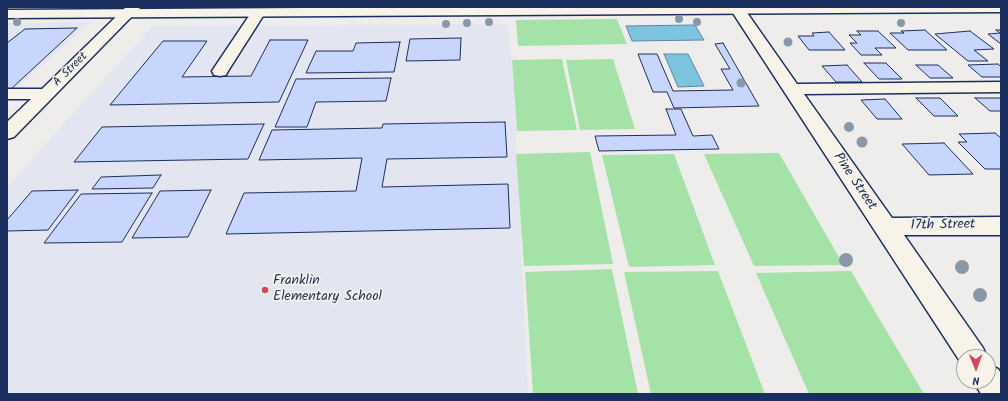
<!DOCTYPE html>
<style>
body{margin:0}
#map{position:relative;width:1008px;height:401px;overflow:hidden;background:#eeedec;font-family:Kalam,sans-serif}
canvas{display:block}
.frame{position:absolute;inset:0;border:8px solid #1b2f5e;pointer-events:none}
.north{position:absolute;left:956px;top:349px;width:40px;height:40px;box-sizing:border-box;background:#f7f3e8;border:1px solid #9fa5b1;border-radius:50%;rotate:179deg;font-size:11px;font-weight:700;line-height:16px;text-align:center;color:#1b2f5e}
.north::after{content:'';display:block;margin:auto;width:14px;height:18px;background:#d1495b;clip-path:polygon(50% 0,100% 100%,50% 72%,0 100%)}
</style>
<div id="map">
<canvas width="1008" height="401"></canvas>
<div class="frame"></div>
<div class="north">N</div>
</div>
<script>
const g = document.querySelector('canvas').getContext('2d');
g.lineJoin = 'round';
function fill(path, color) {
  g.fillStyle = color;
  g.fill(path, 'evenodd');
}
function shape(rows) {
  const path = new Path2D();
  for (const r of rows) {
    path.moveTo(r[0], r[1]);
    for (let i = 2; i < r.length; i += 2) path.lineTo(r[i], r[i + 1]);
  }
  return path;
}
function stroke(path, color, width, dash) {
  g.strokeStyle = color;
  g.lineWidth = width;
  g.lineCap = dash ? 'butt' : 'round';
  g.setLineDash(dash || []);
  g.stroke(path);
}
function drawText(font, color, halo, rows, align = 'center') {
  g.font = font + ' Kalam,sans-serif';
  g.lineWidth = 3;
  g.setLineDash([]);
  g.textBaseline = 'middle';
  g.strokeStyle = halo;
  g.fillStyle = color;
  for (const [text, x, y, turn = 0] of rows) {
    g.save();
    g.translate(x, y);
    g.rotate((+turn || 0) * Math.PI / 180);
    g.textAlign = isNaN(turn) ? turn : align;
    if (halo) g.strokeText(text, 0, 0);
    g.fillText(text, 0, 0);
    g.restore();
  }
}
const built = shape([
 [91,22,7,96,7,23],
 [508,24,514,90,528,394,7,394,7,186,153,26]
]);
const green = shape([
 [617,19,627,44,518,46,516,20],
 [562,59,577,130,517,131,512,60],
 [613,59,635,129,580,130,566,60],
 [590,152,613,264,524,266,516,154],
 [779,153,843,264,843,265,754,266,704,154],
 [674,154,715,265,629,267,602,155],
 [612,269,638,394,533,394,525,272],
 [718,271,765,394,651,394,624,272],
 [851,271,924,394,809,394,756,273]
]);
const water = shape([
 [695,25,704,40,632,41,626,26,695,25],
 [664,54,688,54,704,86,678,87,664,54]
]);
const building = shape([
 [77,28,11,89,7,89,7,43,25,29,77,28],
 [925,30,947,50,908,50,890,33,904,33,901,31,925,30],
 [996,30,1001,30,1001,44,988,34,1000,33,996,30],
 [857,31,878,31,896,48,875,48,882,55,861,55,850,43,857,43,849,35,861,35,857,31],
 [970,31,994,49,974,50,988,61,968,61,935,34,970,31],
 [829,32,845,50,809,50,798,36,814,36,812,33,829,32],
 [461,38,460,60,406,61,410,39,461,38],
 [270,40,308,40,279,102,110,105,163,41,207,41,182,77,251,76,270,40],
 [400,42,394,72,306,73,316,51,353,51,356,43,400,42],
 [723,43,759,106,674,108,667,92,653,92,638,54,657,54,673,91,733,90,721,69,730,69,715,44,723,43],
 [864,63,886,63,902,79,879,79,864,63],
 [998,64,1001,67,1001,77,982,77,968,65,998,64],
 [847,65,862,82,836,82,822,66,847,65],
 [916,65,938,65,953,78,930,78,916,65],
 [391,78,386,101,316,102,307,127,275,127,296,79,391,78],
 [916,98,940,98,958,116,934,116,916,98],
 [975,98,1001,98,1001,111,990,111,975,98],
 [885,99,902,119,877,119,861,100,885,99],
 [666,109,681,109,693,136,712,135,719,149,599,151,595,136,676,135,666,109],
 [505,122,507,157,387,159,382,187,508,184,510,228,226,234,244,193,356,191,362,158,259,160,272,130,382,128,383,124,505,122],
 [264,124,248,159,74,162,102,127,264,124],
 [995,133,1001,138,1001,169,985,169,958,142,967,142,959,134,995,133],
 [944,143,973,174,929,175,902,144,944,143],
 [161,175,153,188,92,189,101,177,161,175],
 [78,190,48,230,7,231,7,220,32,191,78,190],
 [211,190,188,237,132,238,160,191,211,190],
 [152,193,122,242,44,243,81,194,152,193]
]);
const minor = shape([
 [126,7,141,7,14,137,7,139,7,122,31,99,7,99,7,89,42,89,126,7],
 [729,7,743,7,797,84,1001,82,1001,92,804,94,892,218,1001,217,1001,235,904,235,983,348,987,357,964,357,963,366,729,7],
 [258,9,263,10,265,13,228,71,226,75,220,76,214,75,212,71,253,10,258,9],
 [988,365,998,369,1001,373,1001,394,981,394,978,389,974,381,988,381,988,365]
]);
const major = shape([
 [451,7,1001,7,1001,12,7,18,7,10,451,7]
]);
const trees = [
 [679,19,4],
 [17,22,4],
 [489,22,4],
 [697,22,4],
 [467,23,4],
 [901,23,4],
 [446,24,4],
 [788,42,4.5],
 [741,83,4.5],
 [849,127,5],
 [862,142,5.5],
 [846,260,7],
 [962,267,7],
 [980,295,7]
];
const markers = [
 [265,290,4,"#d1495b"]
];
const farStreetnames = [
 ["A Street",71,70,-45]
];
const streetNames = [
 ["Pine Street",854,182,56],
 ["17th Street",943,226,-1]
];
const poiNames = [
 ["Franklin",273,282],
 ["Elementary School",273,298]
];
fill(built, '#e3e6f1');
fill(green, '#a5e2a8');
fill(water, '#7dc4de');
stroke(water, '#5688ab', 1);
fill(building, '#c8d6fd');
stroke(building, '#1b2f5e', 1);
stroke(minor, '#1b2f5e', 3);
stroke(major, '#1b2f5e', 3);
fill(minor, '#f7f3e8');
fill(major, '#f7f3e8');
g.fillStyle = '#8998a6';
for (const [x, y, r] of trees) {
  g.beginPath();
  g.arc(x, y, r, 0, 2 * Math.PI);
  g.fill();
}
for (const [x, y, r, color] of markers) {
  const dot = new Path2D();
  dot.arc(x, y, r, 0, 2 * Math.PI);
  g.fillStyle = color;
  g.fill(dot);
  stroke(dot, '#f7f3e8', 1.5);
}
drawText('12px', '#1b2f5e', '#f7f3e8', farStreetnames);
drawText('14px', '#1b2f5e', '#f7f3e8', streetNames);
drawText('14px', '#1b2f5e', '#f7f3e8', poiNames, 'left');
</script>
